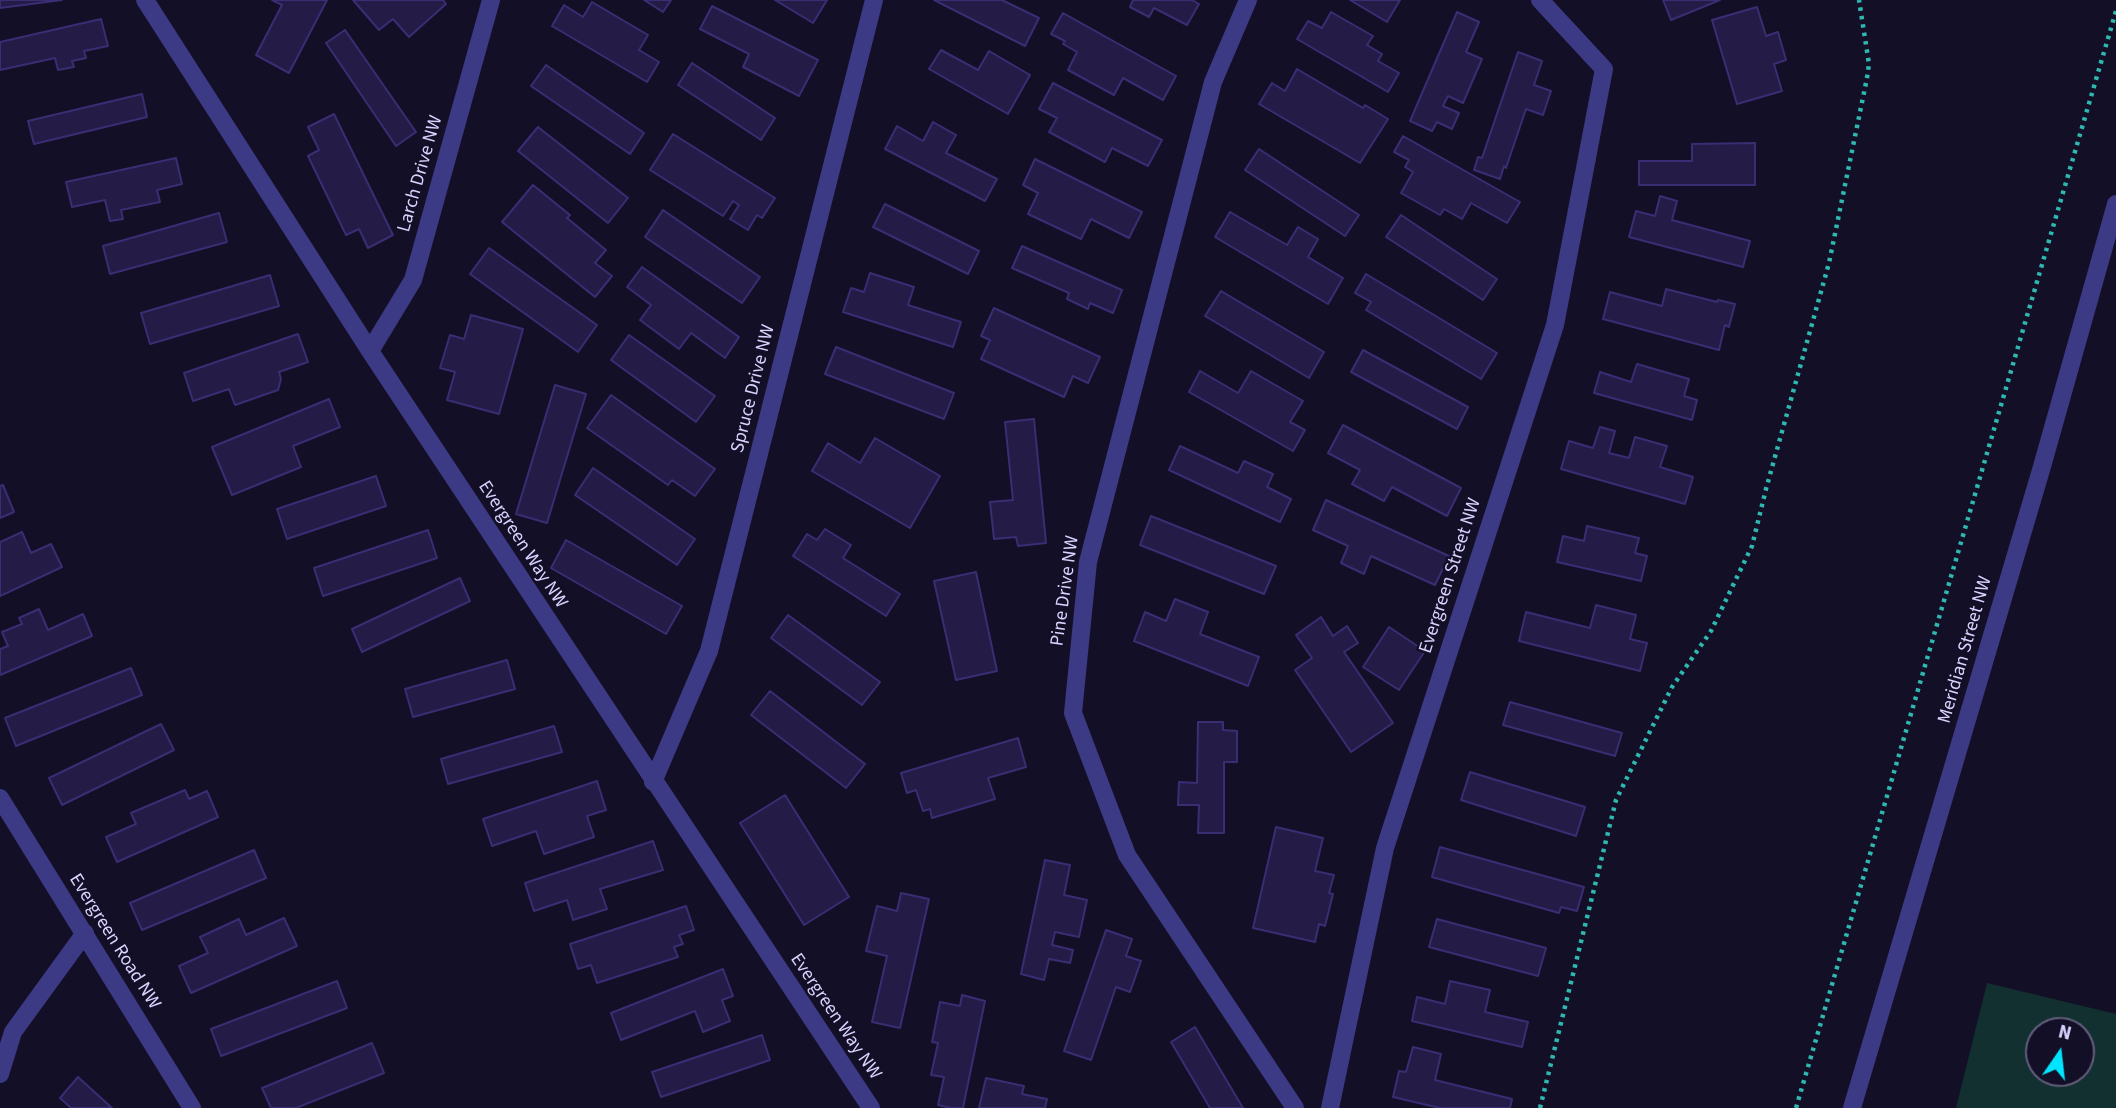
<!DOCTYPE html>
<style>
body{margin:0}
#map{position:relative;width:2116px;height:1108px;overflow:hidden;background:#130f26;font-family:"Source Sans 3",sans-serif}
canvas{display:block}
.north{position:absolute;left:2025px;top:1017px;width:70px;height:70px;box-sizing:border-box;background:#130f26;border:2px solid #625e7d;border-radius:50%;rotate:14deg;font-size:19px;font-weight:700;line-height:28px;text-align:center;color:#d9d4ff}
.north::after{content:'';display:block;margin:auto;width:24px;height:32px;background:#00e5ff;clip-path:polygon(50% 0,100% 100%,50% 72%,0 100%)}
</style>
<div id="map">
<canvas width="2116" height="1108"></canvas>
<div class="north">N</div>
</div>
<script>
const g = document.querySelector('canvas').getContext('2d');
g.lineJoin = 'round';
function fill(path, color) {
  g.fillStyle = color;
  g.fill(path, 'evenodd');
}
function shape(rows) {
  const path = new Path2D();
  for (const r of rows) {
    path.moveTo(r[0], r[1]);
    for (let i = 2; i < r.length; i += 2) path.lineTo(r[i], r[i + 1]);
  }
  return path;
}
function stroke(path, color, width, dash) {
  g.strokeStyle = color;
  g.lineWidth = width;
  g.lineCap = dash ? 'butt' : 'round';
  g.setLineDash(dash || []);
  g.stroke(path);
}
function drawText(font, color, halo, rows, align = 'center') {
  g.font = font + ' "Source Sans 3",sans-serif';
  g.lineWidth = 5;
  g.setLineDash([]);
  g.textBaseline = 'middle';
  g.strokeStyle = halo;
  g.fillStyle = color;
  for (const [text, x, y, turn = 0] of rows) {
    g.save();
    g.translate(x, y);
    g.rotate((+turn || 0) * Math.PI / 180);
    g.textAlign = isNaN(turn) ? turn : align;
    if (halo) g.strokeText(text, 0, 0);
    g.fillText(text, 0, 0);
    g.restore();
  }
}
const green = shape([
 [1987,983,2116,1014,2116,1108,1956,1108],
 [2039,1031,2081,1031,2081,1073,2039,1073]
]);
const building = shape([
 [0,0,62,0,0,8,0,0],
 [272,0,327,0,289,73,256,55,282,5,272,0],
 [353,0,443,0,446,4,409,37,393,19,379,30,353,0],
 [644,0,671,0,663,12,644,0],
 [775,0,827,0,813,23,775,0],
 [934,0,1002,0,1039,18,1025,46,934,0],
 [1133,0,1192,0,1199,4,1187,25,1154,8,1149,17,1130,7,1133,0],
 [1350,0,1400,0,1387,22,1350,0],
 [1663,0,1720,0,1671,20,1663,0],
 [592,2,648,35,639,50,659,62,647,82,552,26,564,5,583,17,592,2],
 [712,6,818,60,799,96,743,67,749,54,700,29,712,6],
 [1757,7,1766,36,1778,32,1786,60,1774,64,1782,91,1737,104,1712,20,1757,7],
 [1331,12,1373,36,1367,45,1382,54,1378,61,1399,73,1388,92,1297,39,1308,21,1322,28,1331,12],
 [1457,12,1479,22,1466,52,1482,59,1463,103,1448,96,1443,106,1459,113,1452,129,1437,122,1432,131,1410,121,1457,12],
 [1063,13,1176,76,1163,100,1123,78,1114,95,1068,70,1077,52,1063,44,1065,41,1051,34,1063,13],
 [101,19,108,46,84,51,86,58,72,61,74,67,58,70,55,58,0,70,0,42,101,19],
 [345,30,416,132,396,146,326,43,345,30],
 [941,50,978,70,989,51,1030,75,1008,114,929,69,941,50],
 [1518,52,1542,61,1534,85,1551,91,1543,115,1526,109,1506,168,1504,166,1500,179,1474,170,1478,157,1482,158,1518,52],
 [692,63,775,118,761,140,678,85,692,63],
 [546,65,644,133,630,154,531,86,546,65],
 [1297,69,1363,108,1365,105,1388,119,1360,163,1259,104,1272,83,1285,91,1297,69],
 [1053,83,1162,140,1148,166,1112,148,1105,162,1049,132,1057,118,1039,109,1053,83],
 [142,94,147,117,34,144,28,121,142,94],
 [334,114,393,235,368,248,359,229,346,235,308,156,319,150,308,127,334,114],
 [933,122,956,135,946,153,997,179,985,201,885,149,897,126,923,141,933,122],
 [538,127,628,198,608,223,518,151,538,127],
 [673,134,775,198,762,218,757,215,748,230,730,219,739,205,733,201,723,216,650,170,673,134],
 [1403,136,1520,202,1507,223,1471,203,1462,219,1444,209,1440,215,1401,193,1413,172,1405,167,1409,160,1394,152,1403,136],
 [1755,143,1755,185,1639,185,1639,161,1692,161,1692,144,1755,143],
 [1259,149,1359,215,1345,236,1245,170,1259,149],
 [176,158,182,184,157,190,160,202,121,210,123,219,110,221,105,200,72,207,66,182,176,158],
 [1035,159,1142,212,1129,238,1091,219,1081,239,1028,214,1038,193,1023,185,1035,159],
 [533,185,570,215,567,218,606,250,595,263,612,276,595,297,502,222,533,185],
 [1660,196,1677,201,1672,220,1750,241,1743,267,1629,237,1636,211,1655,216,1660,196],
 [885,204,979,251,968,274,873,227,885,204],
 [663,210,760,277,742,303,645,237,663,210],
 [1230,212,1287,245,1298,227,1318,239,1308,257,1343,278,1328,304,1215,237,1230,212],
 [219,213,227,242,110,274,103,246,219,213],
 [1401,215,1497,279,1483,300,1386,237,1401,215],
 [1022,246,1122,290,1113,313,1090,303,1088,309,1067,299,1069,293,1012,268,1022,246],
 [489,248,597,325,578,352,470,274,489,248],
 [642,267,739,337,725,358,691,333,679,349,640,320,651,305,627,287,642,267],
 [870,273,914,287,908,305,961,322,953,347,843,312,851,288,864,292,870,273],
 [1366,274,1497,353,1481,379,1366,310,1371,302,1355,293,1366,274],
 [270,275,279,306,150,344,141,313,270,275],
 [1666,289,1717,302,1718,300,1735,304,1729,327,1725,325,1719,350,1603,319,1610,292,1662,306,1666,289],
 [1221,291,1324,352,1309,378,1205,316,1221,291],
 [994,308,1100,357,1088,383,1073,376,1064,397,981,359,990,340,981,336,994,308],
 [471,315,523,329,499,414,447,400,455,372,440,368,450,335,464,339,471,315],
 [298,334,308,362,279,372,281,379,278,390,235,405,229,389,193,401,184,373,298,334],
 [629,335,715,396,696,422,611,360,629,335],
 [836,347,954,393,944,419,825,374,836,347],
 [1363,350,1468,407,1457,429,1351,372,1363,350],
 [1637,364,1689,379,1684,396,1697,400,1692,420,1594,393,1600,372,1631,382,1637,364],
 [1200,371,1238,393,1251,371,1303,401,1290,422,1305,430,1293,451,1189,392,1200,371],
 [555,385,586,394,547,523,516,514,555,385],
 [611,395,715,469,695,496,672,480,668,485,587,428,611,395],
 [329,399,340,427,293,446,301,467,232,495,212,447,329,399],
 [1034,419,1046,543,1018,546,1016,537,994,539,990,502,1013,500,1005,422,1034,419],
 [1343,425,1461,488,1447,516,1392,487,1384,501,1352,484,1360,470,1328,453,1343,425],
 [1600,427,1615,431,1609,453,1629,458,1635,437,1667,446,1660,467,1693,477,1685,504,1561,469,1569,441,1593,448,1600,427],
 [875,438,940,476,910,528,812,471,828,443,860,463,875,438],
 [1180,446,1238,473,1244,461,1273,474,1267,487,1291,499,1280,522,1169,470,1180,446],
 [593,468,695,539,677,565,575,495,593,468],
 [376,476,386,506,287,539,277,509,376,476],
 [3,485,14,512,0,518,0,486,3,485],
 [1326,500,1449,556,1435,585,1371,556,1364,574,1341,563,1348,546,1313,530,1326,500],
 [1151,516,1276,566,1264,594,1140,545,1151,516],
 [1587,526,1639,538,1635,553,1647,556,1641,581,1557,562,1563,536,1584,541,1587,526],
 [825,529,851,545,843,558,900,594,886,616,793,556,807,534,817,540,825,529],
 [428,530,437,558,323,596,314,568,428,530],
 [22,532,31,553,51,544,62,567,0,596,0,542,22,532],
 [566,540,682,606,666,634,551,568,566,540],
 [976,572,997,671,956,680,934,581,976,572],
 [460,578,470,601,362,652,352,629,460,578],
 [1175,599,1208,612,1200,634,1259,657,1248,686,1134,641,1145,612,1166,621,1175,599],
 [1596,605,1636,615,1630,639,1647,643,1640,671,1519,641,1526,612,1590,628,1596,605],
 [39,609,48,630,83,614,92,636,0,675,0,649,8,646,2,632,22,624,19,618,39,609],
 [788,615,880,682,862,705,771,638,788,615],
 [1321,617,1333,636,1347,626,1358,643,1344,652,1393,723,1351,752,1295,670,1312,658,1296,635,1321,617],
 [1389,627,1425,651,1399,690,1363,667,1389,627],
 [507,660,515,689,413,717,405,689,507,660],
 [131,668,142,695,16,746,5,718,131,668],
 [770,691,865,764,846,788,751,715,770,691],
 [1510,702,1622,733,1615,756,1503,725,1510,702],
 [1198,722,1223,722,1223,730,1237,731,1237,762,1224,762,1224,833,1198,833,1199,805,1178,805,1179,782,1197,783,1198,722],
 [161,724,174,750,62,805,49,778,161,724],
 [554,726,562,752,448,784,441,759,554,726],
 [1018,738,1026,767,988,778,995,799,932,818,930,809,923,811,916,790,907,793,901,773,1018,738],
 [1470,772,1585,807,1576,836,1461,800,1470,772],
 [597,781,606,810,587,816,594,837,544,854,536,831,492,846,483,819,597,781],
 [185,790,189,799,207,791,218,817,117,862,106,837,136,824,131,813,185,790],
 [785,795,849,897,804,925,740,823,785,795],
 [1276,827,1323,838,1315,871,1334,875,1329,893,1333,894,1325,926,1319,924,1315,942,1253,928,1276,827],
 [653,841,663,870,600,889,607,909,573,920,567,900,534,911,525,883,653,841],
 [1440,847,1584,887,1577,911,1561,907,1559,913,1432,877,1440,847],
 [254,850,266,878,142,930,130,903,254,850],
 [1045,860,1070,865,1064,895,1087,900,1079,937,1055,932,1052,945,1073,950,1070,963,1049,959,1044,980,1021,974,1045,860],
 [901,893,929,899,900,1028,872,1022,887,956,866,951,877,906,897,911,901,893],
 [686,906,694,930,679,935,683,944,674,947,678,957,597,983,591,965,578,969,570,944,686,906],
 [284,918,297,946,191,993,179,966,208,953,200,937,239,919,246,935,284,918],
 [1437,919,1546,948,1538,976,1429,947,1437,919],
 [1106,930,1132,939,1126,956,1141,961,1130,992,1116,987,1091,1060,1064,1051,1106,930],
 [723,969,733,996,722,1000,730,1021,703,1032,695,1011,621,1040,611,1013,723,969],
 [337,981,347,1008,221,1056,211,1029,337,981],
 [1450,981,1490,990,1485,1012,1528,1022,1522,1047,1412,1021,1417,997,1445,1004,1450,981],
 [962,995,985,1001,963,1108,951,1108,938,1105,944,1077,931,1075,938,1043,932,1042,940,1002,960,1006,962,995],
 [1195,1027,1243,1108,1210,1108,1171,1042,1195,1027],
 [762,1035,770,1060,661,1097,652,1072,762,1035],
 [372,1043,384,1073,296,1108,271,1108,262,1088,372,1043],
 [1413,1047,1441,1054,1435,1080,1512,1099,1510,1108,1440,1108,1393,1097,1399,1071,1406,1072,1413,1047],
 [78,1077,112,1108,71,1108,60,1098,78,1077],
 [986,1078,1024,1086,1022,1094,1047,1099,1045,1108,979,1108,986,1078]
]);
const path = shape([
 [1540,1108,1616,800,1672,687,1711,631,1752,546,1766,489,1829,263,1867,78,1869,64,1859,0],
 [1796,1108,2116,11]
]);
const minor = shape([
 [145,0,370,351,871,1108],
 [1248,0,1213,82,1088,562,1073,713,1127,855,1295,1108],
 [370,351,413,280,491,0],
 [653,782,709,651,874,0],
 [0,798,192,1108],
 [0,1074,13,1032,85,933],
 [1330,1108,1385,848,1555,325,1604,69,1540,0],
 [1852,1108,2041,470,2116,204]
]);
const streetNames = [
 ["Larch Drive NW",421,174,-74],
 ["Spruce Drive NW",754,389,-76],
 ["Evergreen Way NW",522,545,57],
 ["Evergreen Street NW",1451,576,-72],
 ["Pine Drive NW",1066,591,-82],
 ["Meridian Street NW",1966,650,-74],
 ["Evergreen Road NW",114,942,58],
 ["Evergreen Way NW",835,1017,56]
];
fill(green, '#12302f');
fill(building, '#241b47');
stroke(building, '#3b2d73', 2);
stroke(path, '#2fb8b0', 4.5, [3.5, 5]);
stroke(minor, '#3d3a85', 18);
drawText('19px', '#d9d4ff', '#130f26', streetNames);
</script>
